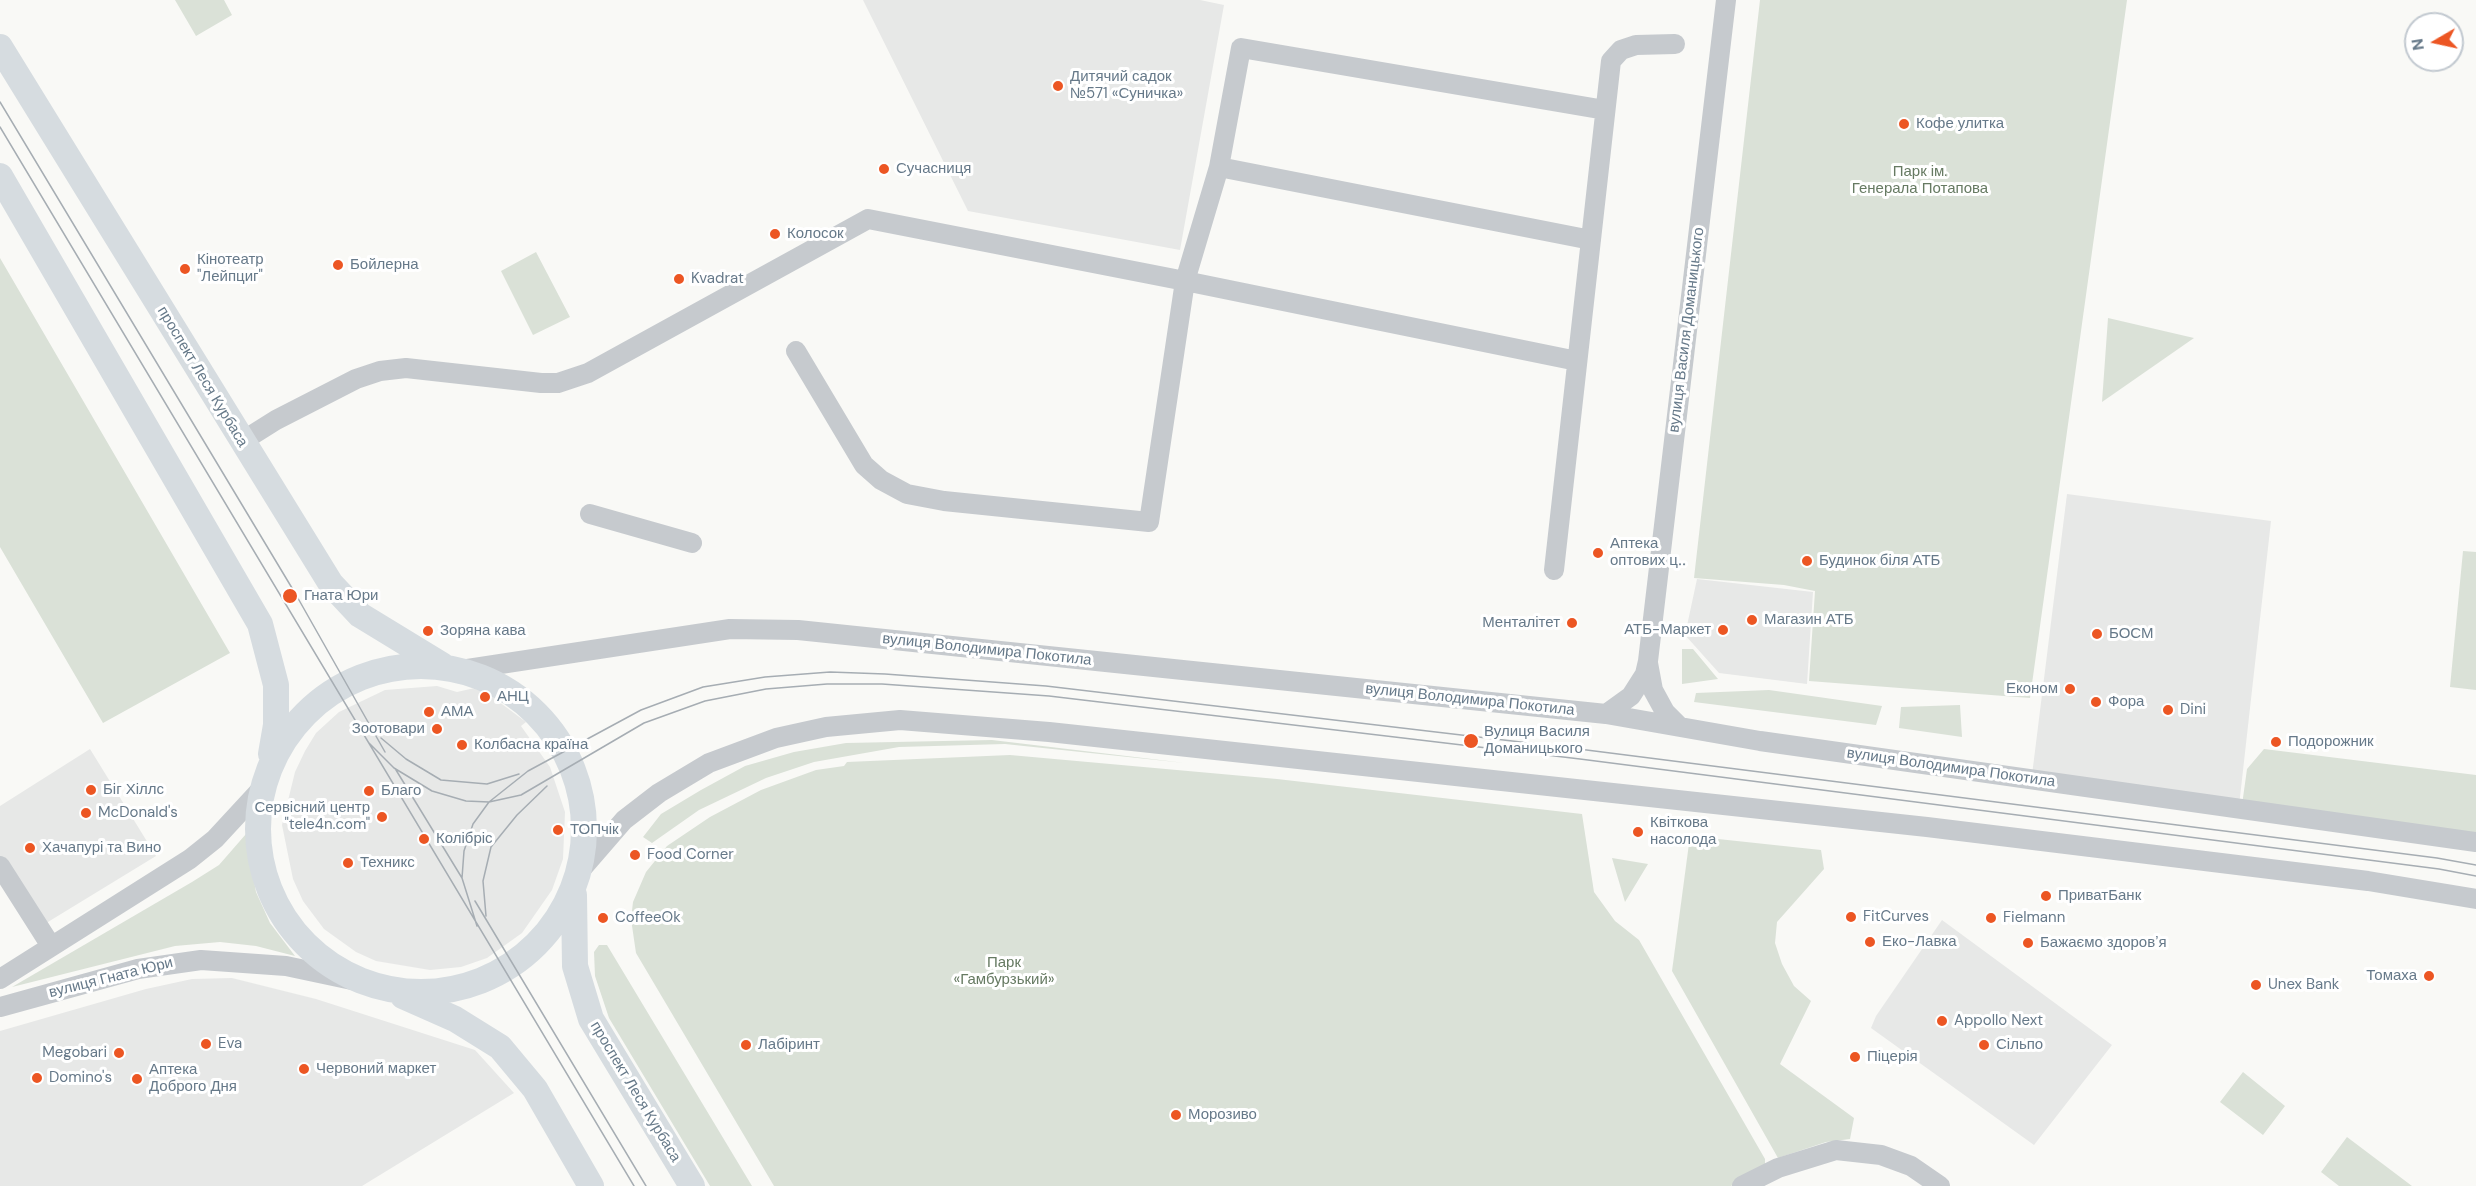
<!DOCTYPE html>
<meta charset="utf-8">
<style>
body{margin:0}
#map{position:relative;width:2476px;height:1186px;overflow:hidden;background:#f9f9f6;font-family:"DM Sans",sans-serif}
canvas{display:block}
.north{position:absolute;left:2404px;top:12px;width:60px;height:60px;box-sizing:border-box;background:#fff;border:2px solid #c2c9d0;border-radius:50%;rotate:261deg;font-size:16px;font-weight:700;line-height:24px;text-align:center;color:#667989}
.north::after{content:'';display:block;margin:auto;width:21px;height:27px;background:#ec5623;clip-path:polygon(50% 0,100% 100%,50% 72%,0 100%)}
</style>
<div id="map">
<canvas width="2476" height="1186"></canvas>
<div class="north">N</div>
</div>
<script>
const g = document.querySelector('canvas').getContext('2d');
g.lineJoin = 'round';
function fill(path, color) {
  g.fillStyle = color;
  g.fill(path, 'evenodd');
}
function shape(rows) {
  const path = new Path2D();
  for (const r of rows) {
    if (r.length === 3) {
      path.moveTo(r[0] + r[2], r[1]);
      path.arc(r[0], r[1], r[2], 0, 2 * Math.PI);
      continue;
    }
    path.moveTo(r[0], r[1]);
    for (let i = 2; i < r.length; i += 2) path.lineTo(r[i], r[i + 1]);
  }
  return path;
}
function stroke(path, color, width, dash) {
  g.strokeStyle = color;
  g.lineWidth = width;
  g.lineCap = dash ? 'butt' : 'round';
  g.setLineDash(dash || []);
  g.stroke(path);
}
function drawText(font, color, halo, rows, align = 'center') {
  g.font = font + ' "DM Sans",sans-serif';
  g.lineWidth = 6;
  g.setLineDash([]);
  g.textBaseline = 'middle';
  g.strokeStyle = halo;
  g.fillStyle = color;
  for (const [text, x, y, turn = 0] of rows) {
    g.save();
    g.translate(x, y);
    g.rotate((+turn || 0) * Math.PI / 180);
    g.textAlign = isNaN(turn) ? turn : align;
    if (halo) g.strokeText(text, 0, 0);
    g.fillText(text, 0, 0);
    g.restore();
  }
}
const built = shape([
 [863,0,1200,0,1224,5,1180,250,968,211],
 [2067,494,2271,521,2239,806,2032,775],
 [1697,579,1813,592,1807,684,1719,673,1685,635],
 [437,686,457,692,479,687,526,722,521,726,550,767,565,812,563,859,552,890,522,933,487,958,461,967,430,970,376,961,356,952,324,929,303,901,293,879,282,825,295,772,305,751,316,733,339,712,385,690],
 [90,749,156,856,43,925,0,857,0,806],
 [1942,920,2112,1045,2034,1145,1871,1028,1876,1016],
 [232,978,316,999,475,1050,514,1093,362,1186,0,1186,0,1031,146,989,192,979]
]);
const green = shape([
 [175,0,224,0,232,15,196,36],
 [1760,0,2127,0,2030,698,1809,681,1815,591,1784,585,1694,578],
 [536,252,570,317,533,335,501,271],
 [0,258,230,653,103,723,0,547],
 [2108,318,2194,338,2102,402],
 [2463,551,2476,552,2476,690,2450,687],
 [1682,649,1693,649,1718,679,1682,684],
 [1769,690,1882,706,1876,725,1694,702,1696,693],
 [1960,705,1962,737,1899,728,1901,707],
 [992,740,1185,763,1005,744,899,747,814,762,766,778,699,810,652,843,643,837,661,814,701,790,745,766,794,752,846,743],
 [2264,749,2476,775,2476,839,2242,805,2247,769],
 [1010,755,1277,779,1582,814,1594,892,1615,921,1639,940,1765,1159,1765,1169,1731,1186,774,1186,636,953,631,919,633,902,646,872,667,846,710,817,761,790,816,770,844,766,847,762],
 [246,834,256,892,270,923,295,956,256,946,220,942,175,946,12,987,192,882,219,865],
 [1690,836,1821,850,1824,869,1777,922,1775,943,1782,964,1794,986,1811,1001,1780,1064,1854,1118,1850,1139,1826,1142,1778,1158,1672,971],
 [1612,858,1648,864,1625,902],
 [599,945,607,945,752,1186,710,1186,609,1018,595,976,594,952],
 [2243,1072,2285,1106,2263,1135,2220,1102],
 [2347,1137,2412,1186,2339,1186,2321,1172]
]);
const minor = shape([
 [1219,167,1591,240],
 [1577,361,1185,281,1219,167,1241,48,1605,110],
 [241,442,276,420,356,379,380,371,406,368,541,383,558,383,588,373,868,219,1185,281,1149,522,944,501,907,494,881,480,864,465,796,351],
 [590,514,692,543],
 [1554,570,1611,61,1621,50,1636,45,1675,44],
 [1648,663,1653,690,1665,712,1680,727],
 [461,670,730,629,798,630,1606,714,1760,741,2476,842],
 [1606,714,1631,696,1645,674,1648,661,1726,0],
 [0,866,51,946],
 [579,872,624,820,659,793,709,763,776,738,826,727,900,720,1049,732,1927,827,2368,881,2476,899],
 [0,979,190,859,215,839,264,786],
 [0,1007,138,969,201,960,286,966,366,983],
 [1742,1186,1778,1168,1836,1150,1881,1155,1911,1166,1940,1186]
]);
const major = shape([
 [0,47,331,584,360,615,442,665],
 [0,176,260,624,276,685,276,725,271,754],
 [421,829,163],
 [574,895,575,966,591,1019,692,1186],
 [403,996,455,1019,500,1047,535,1089,591,1186]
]);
const tram = shape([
 [0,102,295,593,385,752],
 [0,127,634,1186],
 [381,738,406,759,441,780,487,784,519,774],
 [369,743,394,768,432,791,466,801,489,802,521,795,644,723,705,701,766,689,827,684,882,684,1049,696,1580,759,2439,869,2476,876],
 [396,770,462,878],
 [475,901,646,1186],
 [486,916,483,881,491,847,517,815,547,786],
 [477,926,462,878,464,851,473,824,489,802,528,771,641,710,703,687,765,677,830,672,885,674,1046,686,1563,747,2437,858,2476,865]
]);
const markers = [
 [1058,86,6,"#ec5623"],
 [1904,124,6,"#ec5623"],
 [884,169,6,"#ec5623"],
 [775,234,6,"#ec5623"],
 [338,265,6,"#ec5623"],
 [185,269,6,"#ec5623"],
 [679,279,6,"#ec5623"],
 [1598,553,6,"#ec5623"],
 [1807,561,6,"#ec5623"],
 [290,596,8,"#ec5623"],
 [1752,620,6,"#ec5623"],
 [1572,623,6,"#ec5623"],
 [1723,630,6,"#ec5623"],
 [428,631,6,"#ec5623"],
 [2097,634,6,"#ec5623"],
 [2070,689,6,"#ec5623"],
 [485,697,6,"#ec5623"],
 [2096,702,6,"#ec5623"],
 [2168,710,6,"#ec5623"],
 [429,712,6,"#ec5623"],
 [437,729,6,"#ec5623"],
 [1471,741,8,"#ec5623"],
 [2276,742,6,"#ec5623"],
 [462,745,6,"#ec5623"],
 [91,790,6,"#ec5623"],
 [369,791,6,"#ec5623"],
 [86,813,6,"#ec5623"],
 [382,817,6,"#ec5623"],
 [558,830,6,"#ec5623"],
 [1638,832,6,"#ec5623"],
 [424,839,6,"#ec5623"],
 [30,848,6,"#ec5623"],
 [635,855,6,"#ec5623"],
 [348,863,6,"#ec5623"],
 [2046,896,6,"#ec5623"],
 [1851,917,6,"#ec5623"],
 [603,918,6,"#ec5623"],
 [1991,918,6,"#ec5623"],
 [1870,942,6,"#ec5623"],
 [2028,943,6,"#ec5623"],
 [2429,976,6,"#ec5623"],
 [2256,985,6,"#ec5623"],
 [1942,1021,6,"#ec5623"],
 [206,1044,6,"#ec5623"],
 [746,1045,6,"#ec5623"],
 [1984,1045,6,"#ec5623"],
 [119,1053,6,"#ec5623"],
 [1855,1057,6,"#ec5623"],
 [304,1069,6,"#ec5623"],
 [37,1078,6,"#ec5623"],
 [137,1079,6,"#ec5623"],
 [1176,1115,6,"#ec5623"]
];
const poiNames = [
 ["Дитячий садок",1070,77],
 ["№571 «Суничка»",1070,94],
 ["Кофе улитка",1916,124],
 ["Сучасниця",896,169],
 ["Колосок",787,234],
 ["Кінотеатр",197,260],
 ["\"Лейпциг\"",197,277],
 ["Бойлерна",350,265],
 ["Kvadrat",691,279],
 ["Аптека",1610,544],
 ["оптових ц‥",1610,561],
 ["Будинок біля АТБ",1819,561],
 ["Гната Юри",304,596],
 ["Магазин АТБ",1764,620],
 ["Менталітет",1560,623,"right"],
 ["АТБ-Маркет",1711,630,"right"],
 ["Зоряна кава",440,631],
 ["БОСМ",2109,634],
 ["Економ",2058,689,"right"],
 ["АНЦ",497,697],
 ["Фора",2108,702],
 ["Dini",2180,710],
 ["АМА",441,712],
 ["Зоотовари",425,729,"right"],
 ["Вулиця Василя",1484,732],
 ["Доманицького",1484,749],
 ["Подорожник",2288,742],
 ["Колбасна країна",474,745],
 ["Біг Хіллс",103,790],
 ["Благо",381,791],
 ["Сервісний центр",370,808,"right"],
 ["\"tele4n.com\"",370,825,"right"],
 ["McDonald's",98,813],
 ["Квіткова",1650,823],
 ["насолода",1650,840],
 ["ТОПчік",570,830],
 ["Колібріс",436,839],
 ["Хачапурі та Вино",42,848],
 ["Food Corner",647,855],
 ["Техникс",360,863],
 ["ПриватБанк",2058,896],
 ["FitCurves",1863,917],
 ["CoffeeOk",615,918],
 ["Fielmann",2003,918],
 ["Еко-Лавка",1882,942],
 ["Бажаємо здоровʼя",2040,943],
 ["Томаха",2417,976,"right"],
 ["Unex Bank",2268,985],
 ["Appollo Next",1954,1021],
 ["Eva",218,1044],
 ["Лабіринт",758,1045],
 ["Сільпо",1996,1045],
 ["Megobari",107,1053,"right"],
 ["Піцерія",1867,1057],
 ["Червоний маркет",316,1069],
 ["Аптека",149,1070],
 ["Доброго Дня",149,1087],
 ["Domino's",49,1078],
 ["Морозиво",1188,1115]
];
const parkNames = [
 ["Парк ім.",1920,172],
 ["Генерала Потапова",1920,189],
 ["Парк",1004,963],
 ["«Гамбурзький»",1004,980]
];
const streetNames = [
 ["вулиця Василя Доманицького",1687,330,-83],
 ["проспект Леся Курбаса",202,377,59],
 ["вулиця Володимира Покотила",987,650,6],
 ["вулиця Володимира Покотила",1470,700,6],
 ["вулиця Володимира Покотила",1951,768,8],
 ["вулиця Гната Юри",111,978,-14],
 ["проспект Леся Курбаса",635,1092,59]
];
fill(built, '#e7e8e7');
fill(green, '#dae1d7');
stroke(minor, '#c6cace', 20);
stroke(major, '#d6dce0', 26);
stroke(tram, '#a6adb3', 1.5);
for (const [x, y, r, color] of markers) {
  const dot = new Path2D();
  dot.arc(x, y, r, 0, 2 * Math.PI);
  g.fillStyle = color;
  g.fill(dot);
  stroke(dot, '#fff', 2);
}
drawText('15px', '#667989', '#fff', poiNames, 'left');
drawText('15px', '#667a62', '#fff', parkNames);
drawText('15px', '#667989', '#fff', streetNames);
</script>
